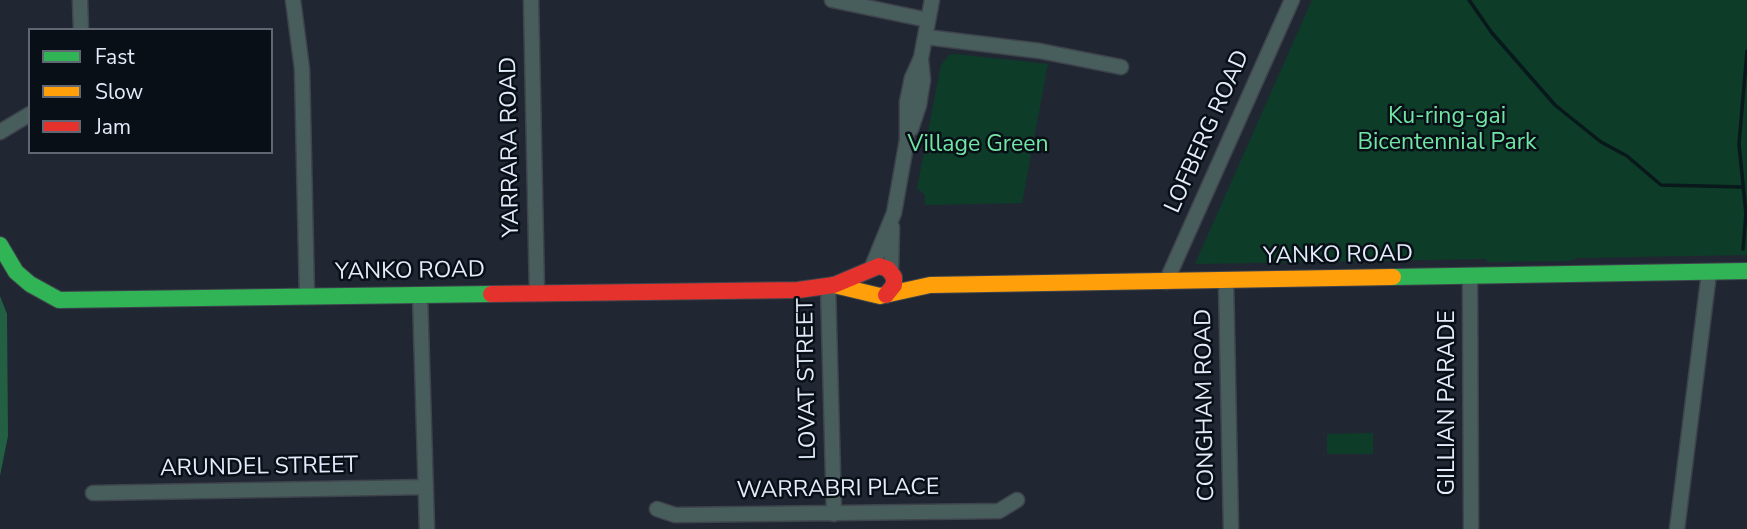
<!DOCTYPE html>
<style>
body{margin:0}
#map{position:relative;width:1747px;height:529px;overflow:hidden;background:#212732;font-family:"Nunito Sans",sans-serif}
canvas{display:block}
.legend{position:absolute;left:28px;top:28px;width:245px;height:126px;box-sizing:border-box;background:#090f17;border:2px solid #606772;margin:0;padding:9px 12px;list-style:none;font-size:21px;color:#e3ecfa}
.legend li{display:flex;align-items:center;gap:14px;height:35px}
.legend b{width:35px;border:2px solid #606772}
</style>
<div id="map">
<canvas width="1747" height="529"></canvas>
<ul class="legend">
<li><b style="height:9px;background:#30b455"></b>Fast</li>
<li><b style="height:9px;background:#ff9f0a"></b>Slow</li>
<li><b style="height:9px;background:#e5322d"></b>Jam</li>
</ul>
</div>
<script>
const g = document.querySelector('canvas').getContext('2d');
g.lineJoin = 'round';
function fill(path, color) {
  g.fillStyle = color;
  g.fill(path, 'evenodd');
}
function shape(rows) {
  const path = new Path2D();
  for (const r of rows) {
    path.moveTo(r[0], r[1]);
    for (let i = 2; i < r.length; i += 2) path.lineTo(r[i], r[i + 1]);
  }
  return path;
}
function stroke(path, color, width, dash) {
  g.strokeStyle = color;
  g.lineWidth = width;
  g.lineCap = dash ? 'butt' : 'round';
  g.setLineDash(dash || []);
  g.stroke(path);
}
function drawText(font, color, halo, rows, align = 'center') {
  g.font = font + ' "Nunito Sans",sans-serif';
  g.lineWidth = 5;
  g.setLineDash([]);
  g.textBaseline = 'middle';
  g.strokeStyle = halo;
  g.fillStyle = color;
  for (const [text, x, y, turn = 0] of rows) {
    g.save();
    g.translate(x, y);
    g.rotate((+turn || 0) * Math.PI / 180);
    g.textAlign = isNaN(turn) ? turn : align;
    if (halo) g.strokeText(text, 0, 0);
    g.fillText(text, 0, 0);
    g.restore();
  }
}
const green = shape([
 [1312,0,1747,0,1747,255,1576,258,1570,261,1487,262,1486,259,1195,264],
 [955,54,1048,64,1022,203,925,205,925,195,917,188,941,65,949,55],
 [1373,433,1373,454,1327,454,1327,434]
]);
const forest = shape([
 [0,296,7,314,8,436,0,476]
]);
const stream = shape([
 [1469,0,1492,33,1555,105,1601,142,1627,156,1661,185,1743,187],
 [1743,249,1746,214,1739,144,1747,51]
]);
const street = shape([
 [80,0,81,30],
 [293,0,302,69,307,297],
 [531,0,537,293],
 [832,0,928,20],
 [926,37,1040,51,1121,67],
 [911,129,919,105,923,80,921,60],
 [0,132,30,114],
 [872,267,894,213,907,140,907,102,912,78,921,58,932,0],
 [891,271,892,227],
 [1470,276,1471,529],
 [1226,281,1231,529],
 [1166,282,1292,0],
 [828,286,834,514],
 [420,295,427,529],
 [93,493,426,487],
 [657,509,675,515,999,511,1017,500],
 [1677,529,1709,273]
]);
const fast = shape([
 [0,245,16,272,30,284,59,300,491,294],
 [1393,277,1747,271]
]);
const slow = shape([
 [834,285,880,296,930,285,1393,277]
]);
const jam = shape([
 [491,294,798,290,834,285,879,266,888,269,894,277,894,285,886,295]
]);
const parkNames = [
 ["Ku-ring-gai",1447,117],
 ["Bicentennial Park",1447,143],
 ["Village Green",978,145]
];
const streetNames = [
 ["LOFBERG ROAD",1208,132,-66],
 ["YARRARA ROAD",511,147,-91],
 ["YANKO ROAD",1338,256,-1],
 ["YANKO ROAD",410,272,-1],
 ["LOVAT STREET",808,379,-91],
 ["GILLIAN PARADE",1448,403,-90],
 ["CONGHAM ROAD",1206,405,-91],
 ["ARUNDEL STREET",259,468,-1],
 ["WARRABRI PLACE",838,490,-1]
];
fill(green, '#0d3d28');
fill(forest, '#235f42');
stroke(stream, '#08181b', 3.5);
stroke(street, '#3e434c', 17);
stroke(fast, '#3e434c', 18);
stroke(slow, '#3e434c', 18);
stroke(jam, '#3e434c', 18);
stroke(street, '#485e5d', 14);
stroke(fast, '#30b455', 16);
stroke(slow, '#ff9f0a', 16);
stroke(jam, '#e5322d', 16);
drawText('23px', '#70e6a4', '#090f17', parkNames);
drawText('23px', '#e3ecfa', '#090f17', streetNames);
</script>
